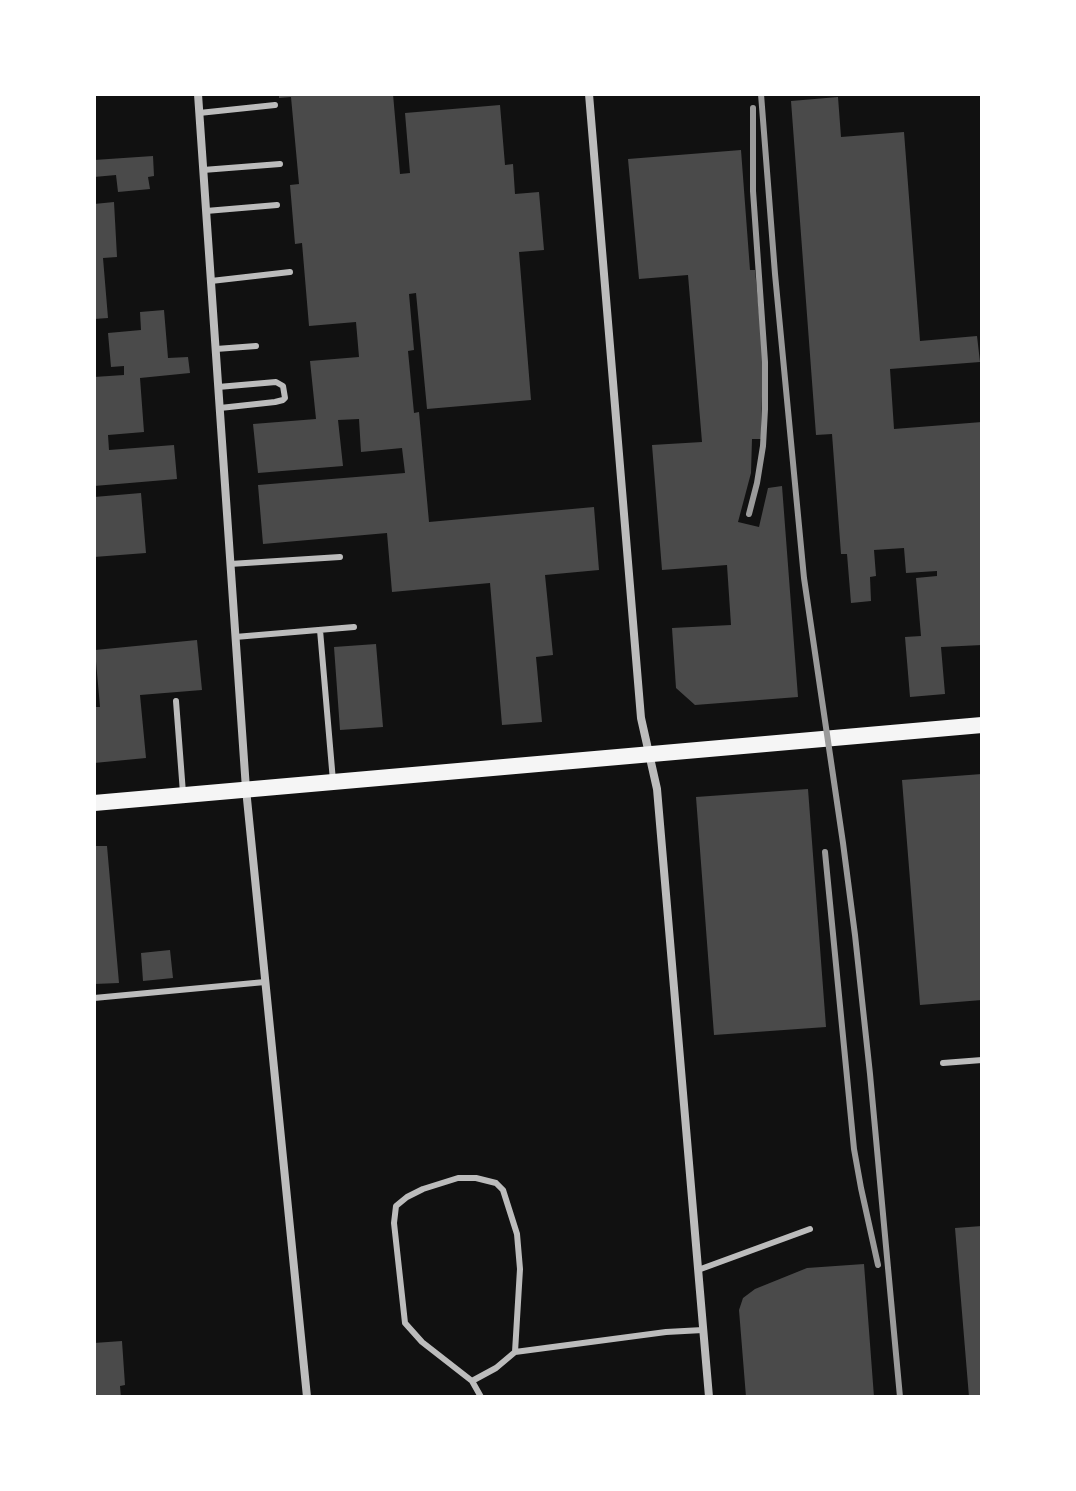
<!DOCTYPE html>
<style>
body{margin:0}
#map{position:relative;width:1076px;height:1491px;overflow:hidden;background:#111;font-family:"Archivo Narrow",sans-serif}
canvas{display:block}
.frame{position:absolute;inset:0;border:96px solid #fff;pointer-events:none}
</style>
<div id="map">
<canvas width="1076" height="1491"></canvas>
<div class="frame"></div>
</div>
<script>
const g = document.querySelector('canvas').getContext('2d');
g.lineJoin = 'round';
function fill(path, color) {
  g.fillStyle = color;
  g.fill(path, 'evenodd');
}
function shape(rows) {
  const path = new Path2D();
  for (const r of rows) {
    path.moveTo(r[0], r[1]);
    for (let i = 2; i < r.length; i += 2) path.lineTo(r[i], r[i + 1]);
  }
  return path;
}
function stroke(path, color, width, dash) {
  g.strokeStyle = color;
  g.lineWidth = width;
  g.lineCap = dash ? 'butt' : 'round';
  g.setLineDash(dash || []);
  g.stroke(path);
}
const building = shape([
 [279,94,393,94,400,174,410,173,405,113,500,105,505,165,513,164,515,194,539,192,544,250,519,252,531,400,427,409,416,293,409,294,414,350,408,351,414,413,419,412,429,522,594,507,599,570,545,575,553,655,536,657,542,722,502,725,490,583,392,592,387,533,263,544,258,485,405,473,402,448,361,452,359,419,338,420,343,466,258,473,253,424,316,419,310,361,359,357,356,322,309,326,302,243,295,244,290,185,299,184,291,97,279,98],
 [838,97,841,137,904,132,920,341,977,336,980,362,890,369,894,429,982,422,982,645,941,647,945,694,910,697,905,637,921,636,916,578,937,576,937,571,906,573,904,548,874,550,876,576,870,577,871,601,851,603,847,554,841,554,832,434,816,435,791,101],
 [741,150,750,270,755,270,763,354,761,439,752,439,751,473,738,522,759,527,768,488,782,486,798,697,695,705,676,688,672,628,731,625,727,565,662,570,652,445,702,442,688,275,639,279,628,159],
 [153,156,154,176,148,177,150,189,118,192,116,175,94,177,94,160],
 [114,202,117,257,103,258,108,318,94,319,94,204],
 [164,310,168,358,188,357,190,373,140,378,144,432,108,435,109,450,174,445,177,479,94,486,94,377,124,375,124,366,111,367,108,333,141,330,140,312],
 [141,493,146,553,94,557,94,497],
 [197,640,202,690,140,695,146,758,94,763,94,707,100,707,95,650],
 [376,644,383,727,340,730,334,647],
 [982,774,982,1000,920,1005,902,780],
 [808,789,826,1027,714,1035,696,797],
 [94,846,107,846,119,983,94,984],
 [170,950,173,978,143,981,141,953],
 [982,1226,982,1397,969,1397,955,1228],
 [864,1264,874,1397,746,1397,739,1310,743,1298,755,1289,807,1268],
 [122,1341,125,1385,120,1386,121,1397,94,1397,94,1343]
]);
const service = shape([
 [199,113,275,105],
 [203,170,280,164],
 [206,211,277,205],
 [211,281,290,272],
 [216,349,256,346],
 [218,387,276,382,283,386,285,398,283,400,275,402,220,408],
 [230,564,340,557],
 [320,630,333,781],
 [235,637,354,627],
 [176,701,183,793],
 [94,998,265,982],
 [943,1063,982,1060],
 [698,1270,810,1229],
 [515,1352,666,1332,703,1330],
 [472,1381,496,1368,515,1352,520,1269,517,1234,503,1190,496,1183,476,1178,458,1178,423,1189,407,1197,396,1206,394,1223,405,1323,422,1342,472,1381,481,1397]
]);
const minor = shape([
 [198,94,246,789,307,1397],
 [589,94,641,718,657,789,709,1397]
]);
const secondary = shape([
 [94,803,982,725]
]);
const rail = shape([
 [761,94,775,274,804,578,843,843,855,935,870,1074,900,1397],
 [749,514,757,483,763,446,765,409,765,362,753,191,753,108],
 [825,852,854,1149,861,1188,878,1265]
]);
fill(building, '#4a4a4a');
stroke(service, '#bcbcbc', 6);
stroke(minor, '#bcbcbc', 8);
stroke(secondary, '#f5f5f5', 16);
stroke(rail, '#9a9a9a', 6);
</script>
